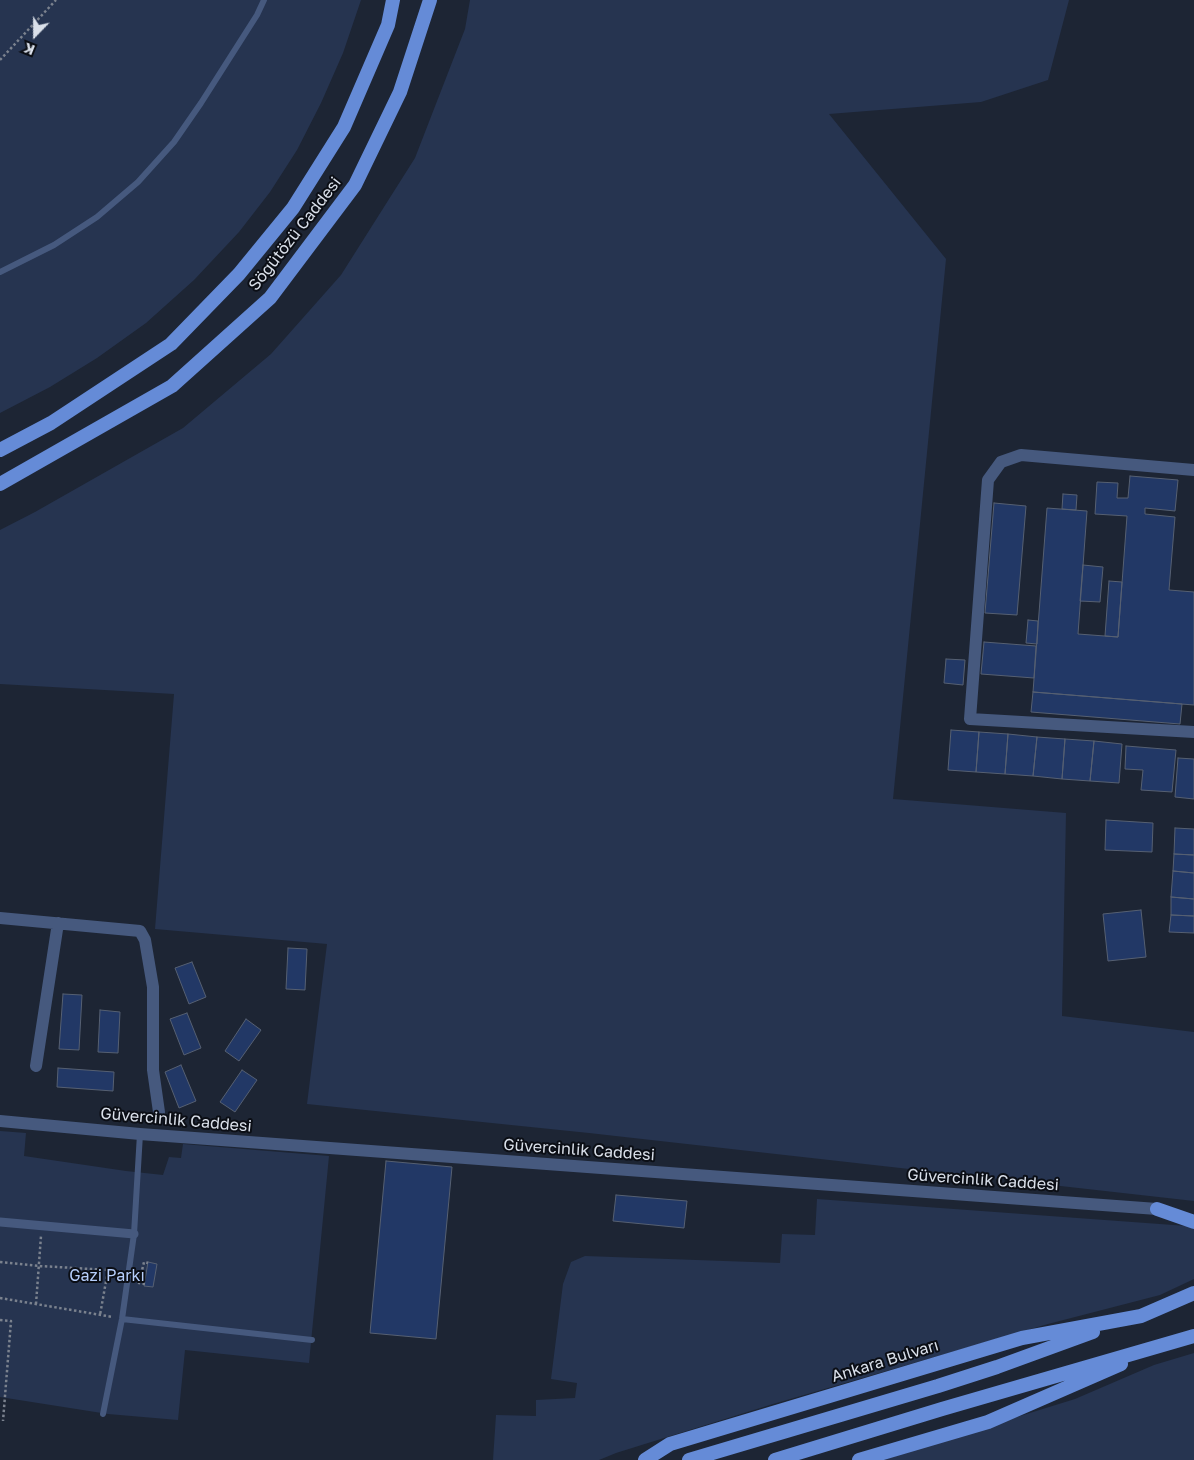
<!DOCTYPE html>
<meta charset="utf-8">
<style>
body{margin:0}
#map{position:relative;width:1194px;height:1460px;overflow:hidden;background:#1d2534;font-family:"Golos Text",sans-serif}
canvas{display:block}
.north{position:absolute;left:10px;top:10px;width:50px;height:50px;-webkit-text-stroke:4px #0b0e15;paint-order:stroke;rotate:202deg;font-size:14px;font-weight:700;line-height:20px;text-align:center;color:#dae0ea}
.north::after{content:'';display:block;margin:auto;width:18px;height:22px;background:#dae0ea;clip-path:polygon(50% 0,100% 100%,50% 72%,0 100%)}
</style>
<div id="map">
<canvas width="1194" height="1460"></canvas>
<div class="north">K</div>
</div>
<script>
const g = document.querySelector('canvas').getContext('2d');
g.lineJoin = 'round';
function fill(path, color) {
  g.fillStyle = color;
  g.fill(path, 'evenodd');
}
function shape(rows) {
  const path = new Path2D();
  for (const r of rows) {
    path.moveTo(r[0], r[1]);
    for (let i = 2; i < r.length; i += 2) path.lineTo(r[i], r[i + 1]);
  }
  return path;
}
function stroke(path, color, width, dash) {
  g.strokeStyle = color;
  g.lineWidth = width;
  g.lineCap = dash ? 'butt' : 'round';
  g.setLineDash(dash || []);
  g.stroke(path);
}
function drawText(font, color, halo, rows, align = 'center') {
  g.font = font + ' "Golos Text",sans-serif';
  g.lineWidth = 4;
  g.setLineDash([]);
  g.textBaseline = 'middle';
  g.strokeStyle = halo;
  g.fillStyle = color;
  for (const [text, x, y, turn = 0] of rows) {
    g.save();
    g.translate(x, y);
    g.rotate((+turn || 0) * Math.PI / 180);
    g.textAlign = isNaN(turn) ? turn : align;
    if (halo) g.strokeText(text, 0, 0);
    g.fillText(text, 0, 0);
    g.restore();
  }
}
const green = shape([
 [0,0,361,0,343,53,321,103,297,150,270,192,239,232,194,280,146,323,97,358,50,387,0,413],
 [470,0,1069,0,1048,80,981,102,829,114,946,259,893,799,1066,813,1062,1016,1194,1032,1194,1201,589,1133,307,1104,327,944,155,929,174,694,0,684,0,530,35,512,183,428,271,354,341,275,415,158,465,29],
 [0,1131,26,1133,24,1156,126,1171,163,1175,169,1157,181,1158,183,1144,329,1156,309,1363,185,1350,178,1420,108,1414,0,1397],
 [817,1199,1187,1226,1194,1229,1194,1279,1160,1295,1048,1324,773,1404,616,1453,599,1460,493,1460,496,1415,536,1416,536,1400,575,1398,577,1383,551,1379,563,1284,571,1262,585,1256,780,1263,782,1234,815,1235],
 [1194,1353,1194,1460,878,1460,1075,1399,1154,1365]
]);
const building = shape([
 [1130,476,1178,480,1175,511,1145,508,1145,514,1175,517,1169,590,1194,592,1194,705,1033,692,1047,508,1087,511,1078,634,1118,637,1127,516,1095,514,1097,482,1118,483,1117,498,1128,498,1130,476],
 [1063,494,1077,495,1076,510,1062,509,1063,494],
 [994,503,1026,506,1017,615,985,613,994,503],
 [1083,565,1103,567,1100,602,1080,601,1083,565],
 [1109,581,1122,582,1118,637,1105,636,1109,581],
 [1028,620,1038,621,1037,644,1026,643,1028,620],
 [984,642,1036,646,1034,678,981,674,984,642],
 [946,659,965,660,963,685,944,683,946,659],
 [1033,692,1182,704,1180,724,1031,712,1033,692],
 [951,730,979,732,976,772,948,770,951,730],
 [979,732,1008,734,1005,774,976,772,979,732],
 [1008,734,1037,737,1033,776,1005,774,1008,734],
 [1037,737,1065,739,1062,779,1033,776,1037,737],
 [1065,739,1094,741,1090,781,1062,779,1065,739],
 [1094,741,1122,744,1119,783,1090,781,1094,741],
 [1126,746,1176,750,1172,792,1141,790,1143,770,1125,769,1126,746],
 [1178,758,1194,759,1194,799,1175,797,1178,758],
 [1106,820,1153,823,1152,852,1105,850,1106,820],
 [1175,828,1194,829,1194,855,1174,854,1175,828],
 [1174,854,1194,855,1194,873,1173,871,1174,854],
 [1173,871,1194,873,1194,899,1171,897,1173,871],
 [1171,897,1194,899,1194,916,1171,915,1171,897],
 [1141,910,1146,957,1108,961,1103,914,1141,910],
 [1171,915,1194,916,1194,933,1169,932,1171,915],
 [288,948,307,949,305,990,286,989,288,948],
 [192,962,206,997,189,1004,175,968,192,962],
 [63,994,82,995,79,1050,59,1049,63,994],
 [100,1010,120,1012,118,1053,98,1052,100,1010],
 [187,1013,201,1048,184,1055,170,1019,187,1013],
 [246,1019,261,1030,239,1061,225,1051,246,1019],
 [181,1065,196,1101,179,1108,165,1072,181,1065],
 [58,1068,114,1072,113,1091,57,1087,58,1068],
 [242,1070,257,1080,235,1112,220,1102,242,1070],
 [386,1161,452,1167,436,1339,370,1333,386,1161],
 [616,1195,687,1201,684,1228,613,1221,616,1195],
 [148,1262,157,1264,153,1287,144,1286,148,1262]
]);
const path = shape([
 [0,60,56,0],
 [0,1262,40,1266,108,1270,100,1315],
 [145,1284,139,1283,144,1262,148,1263],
 [0,1298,113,1317],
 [36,1304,41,1236],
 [0,1320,11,1321,3,1421]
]);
const service = shape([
 [0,272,54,245,97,217,138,182,174,142,201,103,257,15,264,0],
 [122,1319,312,1340],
 [103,1414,122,1319,134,1234,140,1134]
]);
const pedestrian = shape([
 [0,1222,134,1234]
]);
const minor = shape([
 [1194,470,1021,455,1001,462,988,480,970,719,1194,732],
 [0,918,140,931,145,940,153,987,153,1070,159,1112],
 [36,1066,58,923],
 [0,1121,140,1134,1157,1209]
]);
const primary = shape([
 [0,450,51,423,171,344,239,274,293,208,344,127,388,25,393,0],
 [0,484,172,386,270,298,355,185,400,92,430,0],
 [1157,1209,1194,1222],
 [645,1460,670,1444,1022,1338,1141,1316,1194,1293],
 [689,1460,938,1386,997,1367,1093,1332],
 [775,1460,942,1409,1194,1336],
 [859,1460,988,1422,1121,1364]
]);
const streetNames = [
 ["Söğütözü Caddesi",295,234,-52],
 ["Güvercinlik Caddesi",176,1120,5],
 ["Güvercinlik Caddesi",579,1150,4],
 ["Güvercinlik Caddesi",983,1180,4],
 ["Ankara Bulvarı",885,1361,-17]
];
const parkNames = [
 ["Gazi Parkı",107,1276]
];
fill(green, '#263450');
fill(building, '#223866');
stroke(building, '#566072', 1);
stroke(path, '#7b828e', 2.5, [2.5, 2.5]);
stroke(service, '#46597e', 6);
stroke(pedestrian, '#46597e', 9);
stroke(minor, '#46597e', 12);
stroke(primary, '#658bd7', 14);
drawText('16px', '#dae0ea', '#0b0e15', streetNames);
drawText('16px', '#b6cefb', '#0b0e15', parkNames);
</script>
